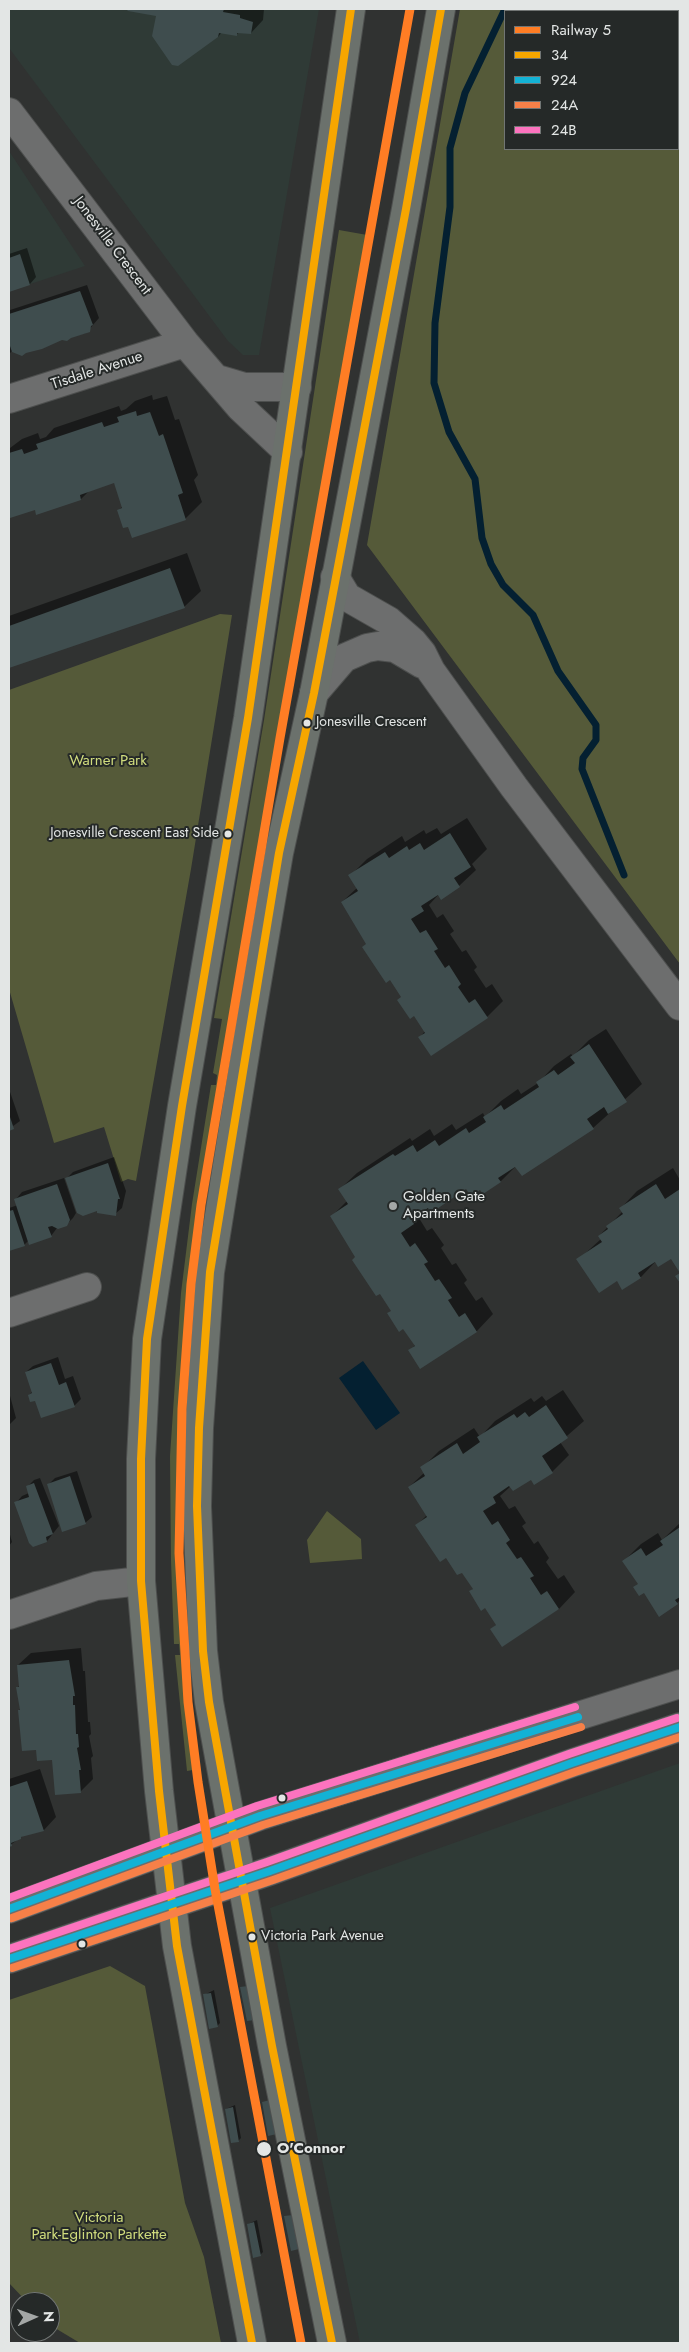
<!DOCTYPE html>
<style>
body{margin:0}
#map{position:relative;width:689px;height:2352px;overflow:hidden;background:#303231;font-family:Jost,sans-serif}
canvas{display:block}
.frame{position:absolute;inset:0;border:10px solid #e3e6e5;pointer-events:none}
.legend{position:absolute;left:504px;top:10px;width:175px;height:140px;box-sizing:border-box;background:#252928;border:1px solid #717574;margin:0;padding:6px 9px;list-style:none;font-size:15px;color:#e3e6e5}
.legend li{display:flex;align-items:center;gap:10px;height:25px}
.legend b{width:25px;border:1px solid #717574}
.north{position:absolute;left:10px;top:2292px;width:50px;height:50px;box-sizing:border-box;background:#252928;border:1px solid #717574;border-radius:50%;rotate:88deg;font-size:14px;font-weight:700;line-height:20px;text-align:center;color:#e3e6e5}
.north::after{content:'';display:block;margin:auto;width:18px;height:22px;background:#a4a7a6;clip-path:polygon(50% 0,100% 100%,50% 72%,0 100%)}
</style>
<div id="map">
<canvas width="689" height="2352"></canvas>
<div class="frame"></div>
<ul class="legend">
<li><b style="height:6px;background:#ff7d24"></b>Railway 5</li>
<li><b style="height:6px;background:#f7a600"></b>34</li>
<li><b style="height:6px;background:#13b2d5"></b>924</li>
<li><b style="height:6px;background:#f78048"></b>24A</li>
<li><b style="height:6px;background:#fc73be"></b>24B</li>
</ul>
<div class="north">N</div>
</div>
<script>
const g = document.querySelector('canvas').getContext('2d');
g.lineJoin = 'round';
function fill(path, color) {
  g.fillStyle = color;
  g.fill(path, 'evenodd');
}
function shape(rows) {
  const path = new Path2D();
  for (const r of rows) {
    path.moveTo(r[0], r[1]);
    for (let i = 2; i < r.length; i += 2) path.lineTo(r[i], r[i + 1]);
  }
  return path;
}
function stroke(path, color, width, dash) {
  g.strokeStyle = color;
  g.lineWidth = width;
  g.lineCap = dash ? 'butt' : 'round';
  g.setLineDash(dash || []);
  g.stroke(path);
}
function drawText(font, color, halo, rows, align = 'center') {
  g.font = font + ' Jost,sans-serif';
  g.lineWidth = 4;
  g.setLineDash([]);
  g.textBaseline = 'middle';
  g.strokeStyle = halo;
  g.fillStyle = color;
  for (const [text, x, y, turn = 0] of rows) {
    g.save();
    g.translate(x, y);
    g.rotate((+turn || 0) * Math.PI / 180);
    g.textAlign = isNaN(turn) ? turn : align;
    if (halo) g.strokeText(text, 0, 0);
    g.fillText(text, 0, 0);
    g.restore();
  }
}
const built = shape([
 [9,9,319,9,259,355,243,355,228,341,9,48],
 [9,151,85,266,9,291],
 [680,1763,680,2343,360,2343,270,1908]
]);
const green = shape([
 [460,9,616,9,619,11,505,11,505,149,678,149,678,67,680,70,680,964,367,545],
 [339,230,373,236,247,941,205,1195,191,1312,182,1465,183,1573,188,1665,199,1769,187,1771,175,1655,180,1655,179,1644,174,1644,171,1561,170,1456,181,1293,192,1204,211,1085,216,1085,217,1075,213,1073,222,1019,214,1018,264,720],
 [220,614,232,615,191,869,136,1181,128,1179,121,1182,104,1127,54,1143,9,989,9,690],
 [327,1511,361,1539,362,1559,310,1563,307,1540],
 [110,1966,145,1986,185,2203,204,2257,221,2343,80,2343,50,2325,50,2302,27,2302,9,2283,9,2000]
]);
const water = shape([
 [363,1361,400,1413,376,1430,339,1378]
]);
const shadow = shape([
 [128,9,264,9,263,20,251,33,239,32,236,35,222,32,218,37,158,15],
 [27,248,36,277,30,284,9,290,9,254],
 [87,285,99,318,86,333,12,351,9,354,10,310],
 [152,395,153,400,167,396,175,420,179,419,198,475,194,480,202,502,185,519,129,525,119,510,123,506,114,482,90,490,81,499,35,508,10,517,9,512,10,448,22,439,38,433,40,439,46,437,54,428,119,406,121,411,126,409,135,401],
 [187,553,201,591,184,607,9,667,9,616],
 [467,818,487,849,472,864,476,870,459,886,439,894,429,905,437,918,443,914,454,931,450,934,462,952,466,950,477,967,474,970,486,988,492,984,503,1001,487,1017,420,1037,425,1031,342,902,358,887,350,876,367,859,402,836,405,842,424,830,426,834,437,828,441,834],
 [606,1029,642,1084,593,1128,516,1166,501,1181,483,1193,480,1188,466,1187,429,1208,419,1218,427,1231,432,1228,444,1245,441,1248,452,1265,456,1263,467,1280,464,1283,476,1301,482,1297,493,1314,477,1331,421,1367,410,1351,415,1345,332,1216,348,1200,340,1189,357,1173,410,1138,412,1141,430,1129,434,1136,452,1124,456,1130,483,1113,485,1117,501,1101,518,1089,521,1094,538,1083,554,1066,571,1054,573,1056,589,1040],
 [9,1089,20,1121,9,1129],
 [114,1157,126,1191,122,1208,115,1214,67,1178,73,1172],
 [673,1168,680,1180,680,1271,671,1257,656,1261,641,1277,623,1289,617,1280,578,1260,601,1239,599,1236,623,1211,621,1208,637,1191],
 [64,1178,76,1213,73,1218,66,1225,57,1228,51,1236,29,1240,24,1245,9,1249,9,1208,18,1205,16,1199,22,1192],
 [58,1357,65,1379,73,1376,81,1399,74,1406,35,1399,29,1395,33,1391,26,1372,33,1366],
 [563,1390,584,1421,560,1442,569,1455,552,1472,511,1486,500,1496,509,1509,515,1506,526,1523,522,1526,534,1544,538,1541,549,1558,546,1562,558,1579,564,1575,575,1592,559,1609,492,1629,497,1624,486,1606,470,1592,474,1588,462,1571,417,1525,427,1515,409,1487,425,1472,422,1468,439,1451,474,1428,480,1437,495,1421,531,1398,534,1402,542,1396,546,1401],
 [9,1392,16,1418,9,1425],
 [77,1471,92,1517,85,1523,48,1485,55,1478],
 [40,1478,59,1526,47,1541,16,1503,22,1496,29,1493,27,1487,34,1480],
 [680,1523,680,1600,677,1603,639,1583,624,1561,641,1544,658,1533,662,1540],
 [9,1531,12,1542,9,1546],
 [81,1648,83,1671,85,1671,88,1722,90,1722,91,1734,89,1736,93,1756,91,1758,93,1779,80,1792,53,1758,37,1749,19,1710,21,1709,17,1688,20,1685,18,1665,31,1653],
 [40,1769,56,1817,44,1830,24,1835,9,1846,9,1779],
 [214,1990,220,2023,217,2026,204,1995],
 [235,2105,241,2138,238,2141,226,2109],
 [257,2220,263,2252,260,2255,248,2224]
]);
const stream = shape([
 [505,9,465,93,450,148,450,207,435,323,434,383,449,432,475,479,482,538,491,564,503,585,533,615,558,671,596,725,596,740,583,758,582,769,624,875],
 [589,9,594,11],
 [678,134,680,135]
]);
const building = shape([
 [126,9,224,9,223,12,240,15,240,18,253,22,251,34,237,33,237,36,219,33,218,37,178,66,172,65,152,36,156,16,128,11],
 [20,254,30,285,9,292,9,258],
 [80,291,93,325,91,326,90,332,71,338,67,341,62,340,42,349,26,353,22,356,12,352,9,343,9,314],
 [136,411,137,416,150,412,159,436,163,434,183,493,178,495,186,520,132,538,128,527,123,528,117,510,122,508,114,483,80,495,81,500,36,515,35,510,10,518,9,453,22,449,24,454,38,449,36,444,102,422,104,427,119,422,117,417],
 [170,568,185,608,9,668,9,626],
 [450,833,471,867,454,878,460,887,441,900,438,895,421,906,424,911,411,919,420,933,426,930,438,949,434,951,445,968,449,965,461,984,458,987,469,1003,475,999,488,1018,431,1056,418,1037,425,1033,414,1016,410,1019,397,1000,401,997,390,980,386,983,362,947,366,944,341,902,358,891,348,875,385,852,389,858,407,846,409,850,420,843,424,850],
 [589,1044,627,1102,608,1114,604,1107,587,1119,594,1129,522,1176,515,1167,498,1178,501,1182,483,1194,480,1190,471,1196,466,1189,431,1213,428,1208,411,1219,414,1224,401,1233,410,1247,415,1243,428,1262,424,1264,435,1281,439,1279,452,1298,448,1300,459,1317,465,1313,477,1332,420,1369,408,1350,415,1346,403,1329,399,1332,387,1313,391,1311,380,1294,376,1296,352,1260,355,1257,330,1216,348,1204,338,1189,393,1154,395,1156,413,1145,417,1152,435,1140,439,1146,466,1128,469,1133,486,1122,483,1117,501,1105,504,1110,539,1087,536,1082,554,1070,558,1075,575,1063,570,1057],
 [9,1114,14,1129,9,1131],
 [108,1163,120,1199,118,1199,116,1216,97,1213,97,1211,83,1216,77,1213,65,1178],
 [57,1184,70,1220,67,1226,58,1229,52,1226,48,1227,52,1237,29,1245,14,1199],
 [656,1184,665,1199,680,1189,680,1283,675,1276,680,1273,671,1259,658,1267,655,1262,638,1273,641,1278,622,1290,617,1281,599,1293,576,1259,602,1242,598,1236,608,1229,606,1226,623,1214,619,1208],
 [13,1210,25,1246,9,1251,9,1211],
 [51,1363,59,1385,66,1382,75,1407,41,1418,35,1401,30,1402,28,1395,32,1393,25,1372],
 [546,1405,568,1438,542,1456,553,1473,534,1485,531,1480,513,1491,509,1486,493,1497,496,1503,483,1511,492,1525,498,1521,510,1540,506,1543,517,1559,521,1557,534,1576,530,1578,541,1595,547,1591,559,1609,502,1647,490,1629,496,1625,485,1608,481,1611,469,1591,473,1589,462,1573,457,1575,446,1558,440,1562,415,1525,427,1517,408,1487,425,1476,420,1467,457,1443,463,1454,480,1442,477,1437,514,1414,517,1418,525,1412,529,1417],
 [70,1476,86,1524,62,1532,47,1484],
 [34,1483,53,1534,46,1537,47,1542,33,1547,29,1543,14,1502,29,1497,26,1486],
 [680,1527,680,1597,675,1600,678,1604,659,1617,644,1593,639,1596,633,1587,638,1584,622,1561,641,1548,646,1556,663,1545,660,1541],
 [69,1660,75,1696,73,1696,73,1705,75,1705,76,1734,78,1734,79,1747,77,1748,81,1770,79,1770,81,1793,55,1795,52,1760,37,1761,36,1750,22,1751,18,1710,20,1710,16,1687,19,1687,17,1665],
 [27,1781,44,1831,21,1837,21,1839,11,1843,12,1846,9,1847,9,1787],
 [248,1986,255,2020,247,2021,240,1987],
 [211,1993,218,2027,209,2029,203,1994],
 [270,2100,277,2134,268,2136,262,2102],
 [233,2107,239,2142,231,2143,225,2109],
 [293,2215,299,2249,291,2251,284,2216],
 [254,2222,261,2256,253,2258,247,2224]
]);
const minor = shape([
 [9,112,185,343,240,407,288,452],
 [217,379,244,387,297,387],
 [9,399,185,343],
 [9,1313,87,1287],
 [9,1615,96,1586,141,1581]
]);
const tertiary = shape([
 [335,577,347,597,389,621,413,642,422,653,431,671,514,787,680,1006],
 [314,693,344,658,367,648,378,646,395,648,422,664]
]);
const secondary = shape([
 [9,1909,260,1816,680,1684],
 [9,1959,270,1871,572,1763,680,1727]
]);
const primary = shape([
 [252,2343,177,1946,159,1791,141,1581,141,1459,147,1339,182,1106,248,718,351,9],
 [332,2343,272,2046,209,1702,203,1651,197,1506,199,1428,210,1272,249,1029,279,853,314,693,406,209,441,9]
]);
const bus1 = shape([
 [252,2343,177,1946,159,1791,141,1581,141,1459,147,1339,182,1106,248,718,351,9],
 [332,2343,272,2046,209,1702,203,1651,197,1506,199,1428,210,1272,279,853,314,693,406,209,441,9]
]);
const bus2 = shape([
 [9,1909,260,1816,578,1717],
 [9,1959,270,1871,572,1763,680,1727]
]);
const bus3 = shape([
 [12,1918,263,1825,581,1727],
 [12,1968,273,1880,575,1772,680,1737]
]);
const bus4 = shape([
 [9,1898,257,1806,575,1707],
 [9,1949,267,1862,569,1754,677,1718]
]);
const rail1 = shape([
 [301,2343,215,1889,198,1782,188,1702,179,1553,182,1409,191,1284,201,1205,280,738,410,9]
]);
const markers = [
 [307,723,4.5,"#e3e6e5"],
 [228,834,4.5,"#e3e6e5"],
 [393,1206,5,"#a4a7a6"],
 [282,1798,4.5,"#e3e6e5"],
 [252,1937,4.5,"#e3e6e5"],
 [82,1944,4.5,"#e3e6e5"],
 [264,2149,8,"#e3e6e5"]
];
const busNames = [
 ["Jonesville Crescent",316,723],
 ["Jonesville Crescent East Side",219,834,"right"],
 ["Victoria Park Avenue",261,1937]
];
const streetNames = [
 ["Jonesville Crescent",112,246,53],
 ["Tisdale Avenue",97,371,-18]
];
const parkNames = [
 ["Warner Park",108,761],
 ["Victoria",99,2218],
 ["Park-Eglinton Parkette",99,2235]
];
const poiNames = [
 ["Golden Gate",403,1197],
 ["Apartments",403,1214]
];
const stopNames = [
 ["O'Connor",277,2149]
];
fill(built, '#2f3a36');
fill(green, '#555a39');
fill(water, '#042031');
fill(shadow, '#0007');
stroke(stream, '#042031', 7);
fill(building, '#3f4d4e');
stroke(minor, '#4d4f4e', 30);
stroke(tertiary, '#4d4f4e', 30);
stroke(secondary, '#4d4f4e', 30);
stroke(primary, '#4d4f4e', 30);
stroke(minor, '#6d6e6e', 28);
stroke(tertiary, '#6d6e6e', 28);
stroke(secondary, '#6d6e6e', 28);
stroke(primary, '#6b716c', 28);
stroke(bus1, '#f7a600', 8);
stroke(bus2, '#13b2d5', 8);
stroke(bus3, '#f78048', 8);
stroke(bus4, '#fc73be', 8);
stroke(rail1, '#ff7d24', 9);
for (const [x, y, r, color] of markers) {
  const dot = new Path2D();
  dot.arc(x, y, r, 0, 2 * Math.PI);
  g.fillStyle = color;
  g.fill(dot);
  stroke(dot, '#252928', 2);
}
drawText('14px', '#e3e6e5', '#252928', busNames, 'left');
drawText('15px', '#e3e6e5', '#252928', streetNames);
drawText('15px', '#d0dc7d', '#252928', parkNames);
drawText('15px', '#e3e6e5', '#252928', poiNames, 'left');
drawText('bold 15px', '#e3e6e5', '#252928', stopNames, 'left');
</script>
